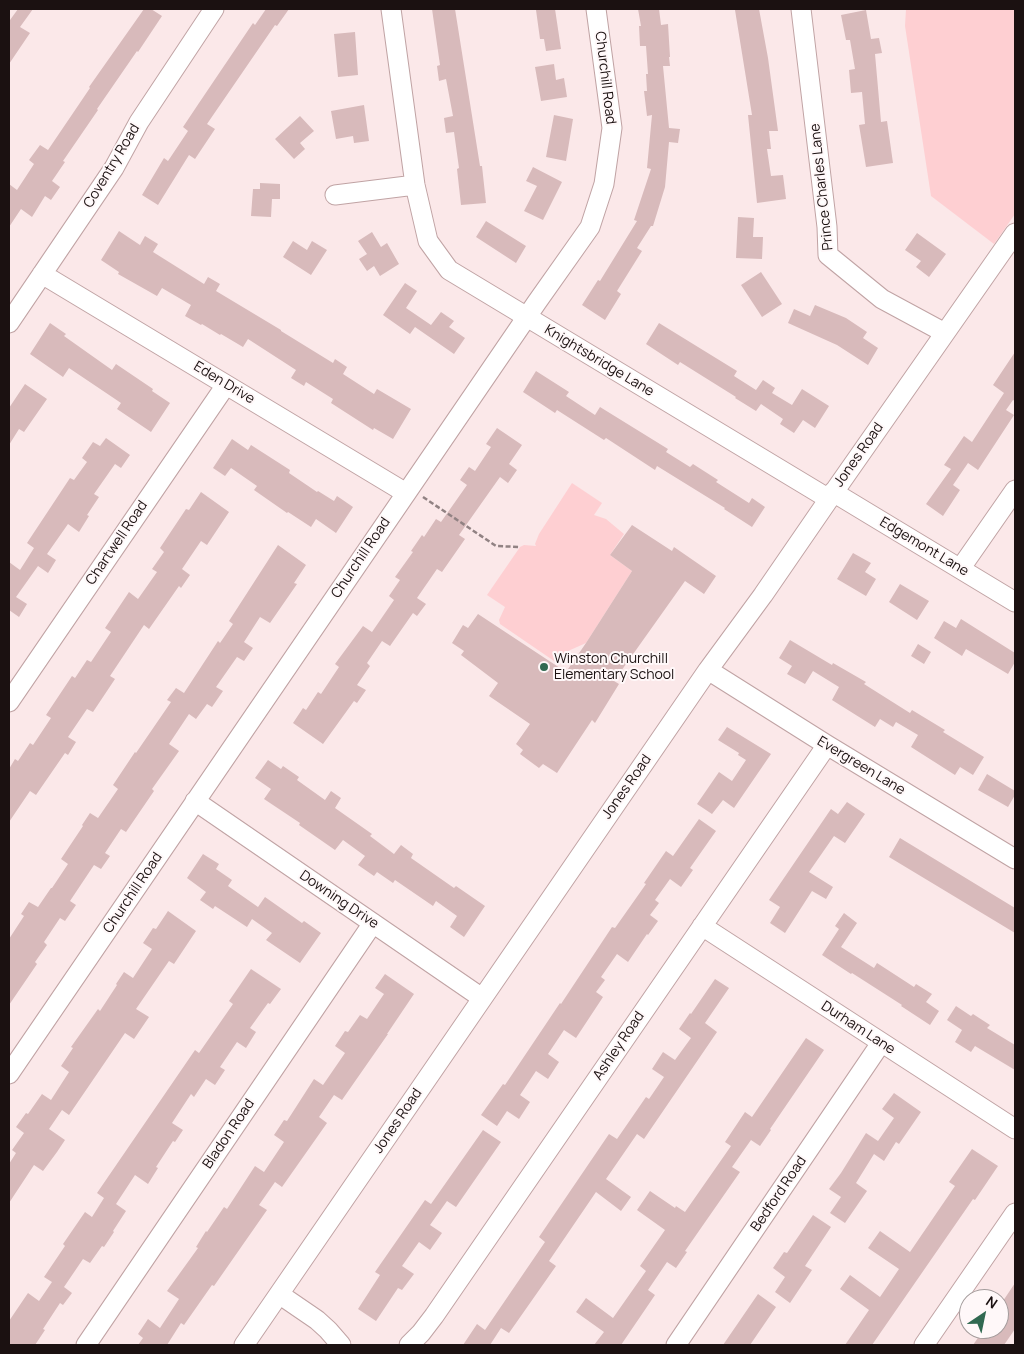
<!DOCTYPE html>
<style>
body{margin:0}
#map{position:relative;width:1024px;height:1354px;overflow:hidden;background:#fbe8e9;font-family:Manrope,sans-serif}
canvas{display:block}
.frame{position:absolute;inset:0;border:10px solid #1b1111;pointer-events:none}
.north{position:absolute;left:959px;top:1289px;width:50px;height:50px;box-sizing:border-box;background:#fff8f9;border:1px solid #a49c9c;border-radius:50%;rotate:34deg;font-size:14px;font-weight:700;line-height:20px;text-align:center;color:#1b1111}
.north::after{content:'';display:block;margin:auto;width:18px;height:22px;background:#316951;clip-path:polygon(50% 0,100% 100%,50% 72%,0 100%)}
</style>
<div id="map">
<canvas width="1024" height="1354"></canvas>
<div class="frame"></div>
<div class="north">N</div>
</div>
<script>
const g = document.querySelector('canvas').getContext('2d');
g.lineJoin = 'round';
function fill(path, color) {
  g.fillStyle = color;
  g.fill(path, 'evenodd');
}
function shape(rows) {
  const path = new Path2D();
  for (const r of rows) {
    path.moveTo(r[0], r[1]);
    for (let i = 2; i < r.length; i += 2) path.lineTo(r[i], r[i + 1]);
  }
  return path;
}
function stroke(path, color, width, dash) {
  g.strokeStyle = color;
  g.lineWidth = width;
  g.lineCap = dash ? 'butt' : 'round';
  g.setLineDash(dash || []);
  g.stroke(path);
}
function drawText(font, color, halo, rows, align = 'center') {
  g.font = font + ' Manrope,sans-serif';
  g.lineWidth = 4;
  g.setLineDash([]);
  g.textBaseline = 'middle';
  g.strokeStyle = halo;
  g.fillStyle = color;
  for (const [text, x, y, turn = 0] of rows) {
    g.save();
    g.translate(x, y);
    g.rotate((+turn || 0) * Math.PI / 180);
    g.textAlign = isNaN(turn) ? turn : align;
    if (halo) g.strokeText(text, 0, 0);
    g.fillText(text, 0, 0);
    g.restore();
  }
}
const green = shape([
 [906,9,1015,9,1015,214,994,244,931,196,905,26],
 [572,483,602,503,594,515,606,519,624,534,610,555,632,571,586,643,568,651,563,659,557,663,500,624,499,620,505,607,487,595,520,547,524,545,536,546,535,544,539,534]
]);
const building = shape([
 [18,9,33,9,20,27,30,33,9,64,9,19,10,20],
 [144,9,151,9,162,16,138,52,137,51,97,109,98,110,63,161,65,162,52,181,60,187,51,200,45,196,32,217,21,209,9,227,9,184,17,190,34,164,29,160,40,145,48,150,90,88,89,87],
 [266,9,289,9,277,26,275,25,207,124,215,129,195,159,189,155,158,205,142,195,164,158,168,161,188,131,183,127,199,103,253,23,255,25],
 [432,9,455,9,480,166,482,166,486,203,461,205,457,169,459,168,454,132,446,133,444,118,453,116,446,79,439,81,437,66,440,65],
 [548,9,555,9,561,49,546,51,544,39,540,39,536,10],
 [638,9,659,9,661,25,668,24,670,57,669,57,670,66,663,66,669,128,680,129,678,143,669,142,665,187,653,226,651,226,637,248,642,251,617,291,621,294,605,320,582,305,598,280,600,281,637,221,634,220,651,169,647,168,652,115,647,116,644,91,647,91,646,74,648,74,646,46,640,46,639,26,641,26],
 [742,9,759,9,768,58,778,131,769,131,771,149,767,149,771,176,783,175,786,199,757,203,748,115,752,115,735,10],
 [866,10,871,39,879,38,882,53,875,54,881,122,887,121,893,163,866,167,859,125,865,124,862,92,851,93,849,70,855,69,850,40,846,40,841,15],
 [355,32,358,75,338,77,334,34],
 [554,64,556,80,564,78,567,97,541,101,535,67],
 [364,105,369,141,354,143,353,136,336,139,331,111],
 [554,115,573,119,566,161,546,157],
 [300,116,314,131,300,143,305,149,294,159,275,139],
 [533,167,562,182,543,220,524,211,537,186,526,181],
 [260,183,280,184,280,199,272,199,271,217,251,216,253,189,260,189],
 [738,217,754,218,753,237,763,237,762,259,736,258],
 [486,221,526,246,516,263,476,237],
 [119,231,140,245,145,236,158,244,153,252,204,284,208,277,220,284,216,291,281,330,281,331,333,363,335,359,347,367,343,374,374,394,377,389,411,409,393,439,374,428,373,430,331,403,333,399,306,382,304,386,291,378,296,370,248,339,243,347,221,334,220,335,202,324,201,325,185,316,191,305,162,288,157,296,118,274,119,272,101,260],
 [372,232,381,247,387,243,399,264,380,276,374,266,367,271,359,259,367,254,358,241],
 [917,233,946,254,929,277,916,267,921,261,905,250],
 [293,241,307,250,312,241,327,250,311,275,283,257],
 [761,272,782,304,762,317,741,285],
 [405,283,417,291,406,308,431,325,441,312,454,321,449,327,465,338,454,354,415,327,410,334,383,315],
 [815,305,846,318,867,332,863,338,878,348,868,365,837,345,788,323,794,309,810,316],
 [50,323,66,334,64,336,112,370,116,364,153,389,152,391,170,403,151,432,117,409,121,403,69,368,63,377,30,354],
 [659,323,737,371,734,376,756,390,763,380,775,388,772,393,792,405,802,389,829,406,815,428,803,420,794,433,780,424,783,419,761,404,756,411,735,398,736,397,680,362,678,365,646,344],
 [1015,352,1015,401,1013,400,1006,410,1014,415,978,470,968,463,953,485,960,490,943,516,926,504,951,469,944,465,964,436,972,442,1004,393,993,385],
 [536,371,569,392,566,396,595,415,600,407,668,449,666,452,690,467,693,464,718,480,716,482,749,503,752,498,765,507,752,527,724,509,725,508,657,466,655,470,606,438,604,440,557,410,555,413,523,392],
 [25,384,47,399,24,432,19,429,9,445,9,408],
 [497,428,522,445,509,464,517,470,508,483,500,477,459,535,465,539,442,572,437,569,417,598,426,604,417,616,413,613,390,646,382,641,367,663,370,666,357,685,366,690,357,703,354,701,323,744,293,723,303,708,306,710,318,692,321,694,339,667,335,664,363,626,372,632,394,600,389,596,400,580,395,577,413,552,411,551,422,535,424,537,436,519,441,522,467,485,460,480,469,467,475,471,491,447,486,444],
 [106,438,130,455,121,468,115,464,94,494,99,497,87,515,89,516,79,532,68,524,47,554,56,560,48,573,38,566,16,597,27,604,19,617,9,610,9,562,20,570,34,548,27,543,70,478,74,480,87,462,82,458,93,442,100,446],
 [232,439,248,450,251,445,290,470,289,473,317,492,318,491,334,501,337,496,353,507,336,533,316,519,311,527,288,512,287,513,254,490,257,486,231,468,225,476,213,468],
 [201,492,229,512,207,545,201,541,182,569,190,575,181,588,179,586,149,629,144,625,110,676,115,679,93,712,87,709,68,737,76,742,68,755,65,753,36,795,30,791,9,822,9,769,15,759,18,761,30,743,33,745,51,718,46,715,72,676,75,678,87,660,91,662,111,632,105,628,129,592,138,599,157,572,152,569,164,552,160,548,186,509,189,510],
 [632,525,672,551,674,547,716,576,704,594,685,581,614,681,619,684,595,723,592,720,557,773,543,764,539,768,520,754,523,750,516,744,530,724,489,696,498,683,461,655,464,651,452,643,463,625,468,628,478,614,566,672,586,643,632,571,610,555],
 [278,545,306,565,294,583,297,584,270,623,260,617,244,642,253,648,244,661,237,657,216,687,223,691,212,707,207,704,196,719,189,714,169,744,179,751,152,789,154,791,126,832,121,829,105,853,110,856,101,869,94,865,70,901,76,905,65,921,60,918,44,942,47,945,35,962,37,964,9,1005,9,939,24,916,21,914,29,902,38,907,51,888,52,888,68,864,61,859,83,826,82,825,90,813,98,818,118,789,113,785,135,752,136,753,171,702,167,700,176,688,184,693,218,641,220,643,233,624,229,621],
 [853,553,871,563,865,572,876,579,866,596,837,579],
 [900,584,929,601,917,620,889,602],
 [961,619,1015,653,1015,662,1008,674,966,649,962,656,934,638,944,621,956,628],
 [790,640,832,665,833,663,866,682,864,684,910,713,912,710,945,730,943,732,984,757,973,775,960,767,955,775,911,747,918,735,896,722,893,727,880,719,875,727,832,700,839,687,813,671,805,684,787,674,792,666,779,658],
 [918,644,931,652,924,664,911,656],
 [727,727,771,754,734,808,723,800,712,814,697,804,719,772,732,781,746,760,738,755,739,753,718,740],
 [268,760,281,769,283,766,299,777,297,780,325,800,331,791,341,798,335,808,372,834,370,836,394,854,401,845,413,854,411,858,454,888,456,886,485,906,464,937,450,927,457,916,436,901,433,906,395,880,393,883,377,872,374,876,358,865,365,856,343,840,335,850,299,825,300,823,264,799,271,789,255,778],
 [987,774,1015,791,1015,795,1008,807,978,790],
 [847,802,865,814,845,843,834,836,809,872,833,887,826,899,812,891,785,933,770,923,780,907,769,900,831,809,838,814],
 [699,819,716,831,690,868,693,870,681,887,670,879,655,900,659,903,650,915,658,921,648,935,647,934,628,962,617,954,601,977,605,980,596,992,603,997,576,1038,564,1030,548,1054,559,1062,548,1079,536,1071,520,1095,530,1102,519,1119,507,1111,497,1126,481,1115,503,1084,505,1085,560,1003,561,1004,612,927,615,928,646,884,644,883,666,851,673,856],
 [900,838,1015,908,1015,933,889,857],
 [203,854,219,864,216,869,232,880,228,886,258,907,265,897,302,923,304,921,321,933,300,963,266,940,272,933,252,919,247,927,215,906,213,909,200,900,206,892,187,878],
 [168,911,196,931,174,964,169,961,136,1009,149,1017,134,1039,125,1033,69,1115,62,1110,49,1129,65,1140,57,1152,43,1171,34,1165,9,1203,9,1164,16,1153,12,1150,24,1133,16,1127,26,1113,28,1114,42,1094,51,1100,69,1072,61,1066,73,1048,71,1047,98,1009,100,1011,117,985,116,984,124,972,133,978,152,949,143,943,153,928,156,929],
 [844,913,857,923,841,947,874,968,877,963,914,987,916,984,932,994,926,1002,939,1011,930,1025,901,1006,902,1005,852,973,851,974,822,955,839,929,835,926],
 [251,969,281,989,270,1004,268,1003,250,1028,256,1032,246,1048,237,1042,220,1067,225,1070,215,1085,206,1079,194,1097,191,1094,172,1123,183,1130,175,1142,173,1141,156,1167,158,1168,148,1184,135,1175,116,1204,126,1211,113,1231,114,1232,104,1247,102,1246,90,1263,83,1259,64,1287,72,1293,63,1305,60,1303,43,1329,45,1330,35,1345,9,1345,9,1321,28,1293,39,1301,52,1282,44,1277,65,1246,63,1244,85,1212,92,1217,104,1198,97,1193,195,1050,199,1053,233,1004,229,1001],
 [385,974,414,994,387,1034,388,1034,342,1100,334,1095,319,1117,327,1123,282,1187,275,1182,259,1205,267,1210,214,1286,212,1285,184,1325,181,1323,167,1345,138,1345,143,1338,138,1334,148,1319,160,1328,179,1299,167,1291,198,1248,196,1247,206,1231,207,1232,224,1207,227,1209,255,1166,264,1172,284,1142,274,1135,284,1120,287,1121,314,1079,323,1085,345,1053,335,1046,345,1031,348,1032,360,1015,367,1019,384,994,375,988],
 [715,979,729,988,705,1023,717,1032,644,1139,637,1134,606,1179,631,1197,621,1211,596,1192,549,1261,556,1266,509,1333,501,1328,490,1345,463,1345,477,1324,485,1330,545,1242,539,1237,609,1134,617,1139,646,1097,649,1099,664,1077,652,1069,663,1052,675,1060,691,1038,679,1029,690,1013,691,1014],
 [956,1006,971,1016,973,1014,990,1025,987,1028,1015,1045,1015,1070,975,1046,971,1052,955,1042,962,1030,947,1020],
 [806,1038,824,1050,770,1129,771,1130,760,1146,751,1140,732,1167,740,1172,685,1251,687,1252,676,1268,667,1262,648,1290,655,1295,621,1345,594,1345,604,1332,576,1312,586,1298,613,1318,646,1271,640,1266,665,1230,637,1210,650,1191,675,1208,676,1206,685,1212,731,1146,725,1142,745,1112,752,1117],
 [894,1093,921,1112,899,1144,896,1142,884,1161,874,1154,856,1183,867,1191,845,1223,830,1213,841,1197,829,1189,841,1173,866,1133,878,1141,894,1118,882,1109],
 [483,1130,501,1142,456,1207,447,1201,430,1225,442,1233,430,1250,419,1242,402,1266,414,1274,402,1290,398,1288,376,1321,358,1309,380,1275,375,1272,425,1200,431,1204],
 [972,1149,998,1166,975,1200,973,1199,872,1345,845,1345,869,1310,840,1289,850,1275,880,1297,899,1269,868,1248,880,1231,910,1252,955,1186,949,1182],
 [813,1215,831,1227,805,1266,812,1270,790,1303,775,1292,785,1277,773,1268,784,1252,787,1253],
 [1015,1283,1015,1329,1004,1345,973,1345,984,1329,999,1329,999,1307],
 [758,1294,776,1307,750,1345,723,1345]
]);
const path = shape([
 [423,497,496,546,520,547]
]);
const minor = shape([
 [391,9,415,185,428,241,449,270,829,499],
 [801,9,827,227,828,255,882,299,945,333],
 [335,195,415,185],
 [42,274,406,493],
 [9,323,114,168,139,122,214,9],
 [833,492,1015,602],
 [960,569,1015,490],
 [708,670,827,745,1015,859],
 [9,702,226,385],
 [195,801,482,998],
 [702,926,1015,1129],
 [9,1074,537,302,590,227,604,184,612,128,596,9],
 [279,1294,317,1320,328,1330,341,1345],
 [86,1345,373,923],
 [244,1345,708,670,763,595,829,499,1015,233],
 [409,1345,421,1333,434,1316,827,745],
 [676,1345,881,1043],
 [924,1345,1015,1213]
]);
const markers = [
 [544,667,5,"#316951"]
];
const streetNames = [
 ["Churchill Road",605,78,83],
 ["Coventry Road",112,166,-59],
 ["Prince Charles Lane",822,187,-96],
 ["Knightsbridge Lane",599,361,31],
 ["Eden Drive",224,383,31],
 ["Jones Road",859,455,-55],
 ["Chartwell Road",117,543,-56],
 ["Edgemont Lane",924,547,31],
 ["Churchill Road",361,558,-56],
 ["Evergreen Lane",861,766,31],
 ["Jones Road",627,787,-55],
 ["Churchill Road",133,893,-56],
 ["Downing Drive",339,900,34],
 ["Durham Lane",858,1028,33],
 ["Ashley Road",619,1046,-56],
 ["Jones Road",398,1121,-56],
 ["Bladon Road",229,1134,-56],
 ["Bedford Road",779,1194,-56]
];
const poiNames = [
 ["Winston Churchill",554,659],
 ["Elementary School",554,675]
];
fill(green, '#fecfd2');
fill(building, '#d8babb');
stroke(minor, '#c0a3a4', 21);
stroke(path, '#918283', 2.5, [5, 2.5]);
stroke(minor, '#fff', 19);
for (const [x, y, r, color] of markers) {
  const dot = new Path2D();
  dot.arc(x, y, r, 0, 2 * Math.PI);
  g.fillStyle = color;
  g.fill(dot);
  stroke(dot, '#fff8f9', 2);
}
drawText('14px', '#1b1111', '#fff8f9', streetNames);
drawText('14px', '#1b1111', '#fff8f9', poiNames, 'left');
</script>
